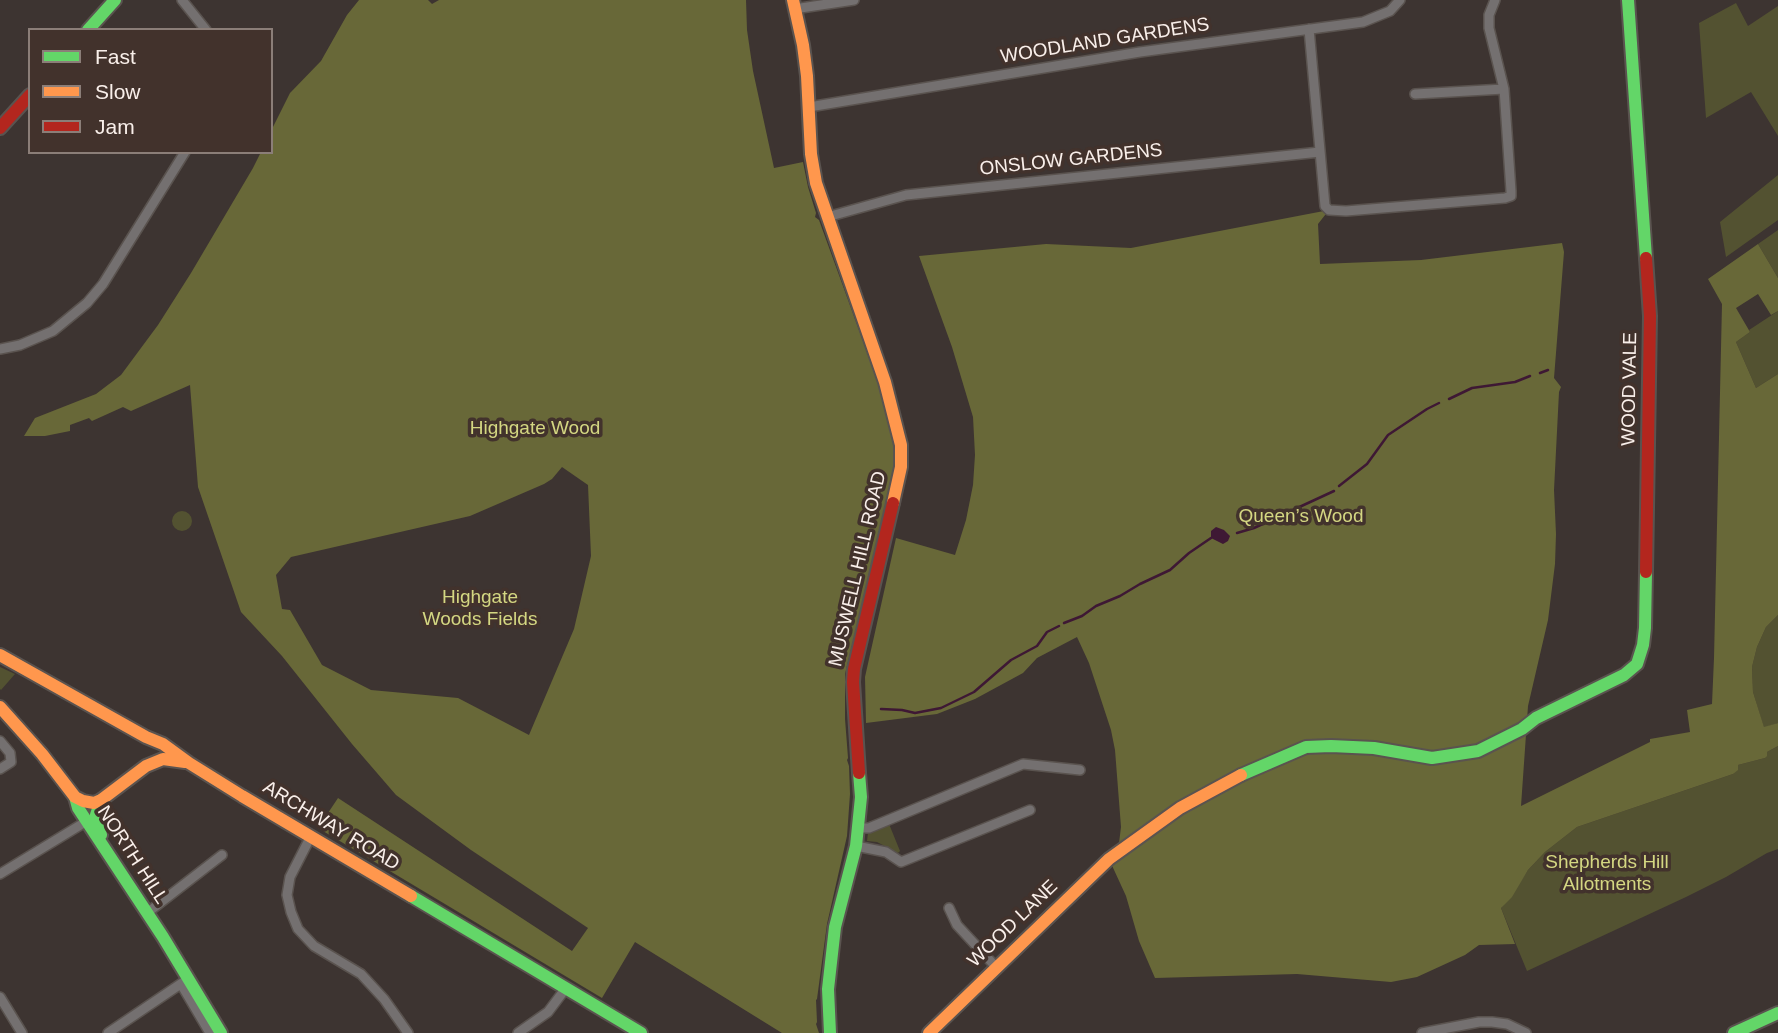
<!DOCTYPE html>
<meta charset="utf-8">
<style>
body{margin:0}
#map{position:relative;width:1778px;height:1033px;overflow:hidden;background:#3d3431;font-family:Arial,sans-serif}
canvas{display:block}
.legend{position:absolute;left:28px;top:28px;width:245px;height:126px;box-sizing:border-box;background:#42322c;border:2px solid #8b7e78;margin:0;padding:9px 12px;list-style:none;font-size:21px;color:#f9efea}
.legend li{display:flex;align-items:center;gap:14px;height:35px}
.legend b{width:35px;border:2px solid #8b7e78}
</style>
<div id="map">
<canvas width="1778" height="1033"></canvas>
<ul class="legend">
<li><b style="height:9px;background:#63d668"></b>Fast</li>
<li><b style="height:9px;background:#ff974d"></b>Slow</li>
<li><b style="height:9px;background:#b3261e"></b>Jam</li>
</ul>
</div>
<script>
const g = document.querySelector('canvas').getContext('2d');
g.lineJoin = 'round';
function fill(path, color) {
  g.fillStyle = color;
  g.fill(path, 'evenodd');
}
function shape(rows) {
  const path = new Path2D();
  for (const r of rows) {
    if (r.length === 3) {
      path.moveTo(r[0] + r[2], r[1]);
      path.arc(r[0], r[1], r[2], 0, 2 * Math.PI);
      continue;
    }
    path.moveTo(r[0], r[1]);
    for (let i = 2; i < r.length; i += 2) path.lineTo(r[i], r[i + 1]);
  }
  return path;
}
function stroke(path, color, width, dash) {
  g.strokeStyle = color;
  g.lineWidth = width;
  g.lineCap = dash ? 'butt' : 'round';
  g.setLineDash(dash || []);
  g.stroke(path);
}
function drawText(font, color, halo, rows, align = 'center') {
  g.font = font + ' Arial,sans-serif';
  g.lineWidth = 7;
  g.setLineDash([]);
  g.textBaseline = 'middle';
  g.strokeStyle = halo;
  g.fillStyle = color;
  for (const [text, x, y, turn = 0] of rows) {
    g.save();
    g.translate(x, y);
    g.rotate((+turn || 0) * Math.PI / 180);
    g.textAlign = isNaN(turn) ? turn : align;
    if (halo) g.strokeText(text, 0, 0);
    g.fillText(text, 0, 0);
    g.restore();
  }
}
const green = shape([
 [1736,3,1748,26,1778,6,1778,136,1751,92,1706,118,1699,23],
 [1778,175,1778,220,1726,257,1720,222],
 [1778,230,1778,278,1758,244],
 [1778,311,1778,374,1756,388,1736,342,1750,332,1749,330],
 [182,521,10],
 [1778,615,1778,723,1764,728,1753,692,1752,667,1757,647,1766,627],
 [0,667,15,674,1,690,0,689],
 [1778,746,1778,849,1767,853,1726,877,1686,897,1527,971,1501,908,1517,887,1528,870,1545,852,1577,827,1733,774,1738,765,1765,758,1767,752],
 [889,824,900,851,898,853,877,842,867,841,868,833]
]);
const forest = shape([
 [359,0,428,0,432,4,439,0,746,0,747,30,753,71,774,168,803,162,808,187,816,213,815,217,819,220,892,421,897,444,896,468,845,674,845,719,848,758,847,760,849,766,850,794,847,836,827,924,817,999,816,1000,817,1022,816,1024,819,1033,782,1033,635,942,602,998,318,828,338,798,572,951,588,928,471,850,396,795,352,744,282,656,241,612,198,487,190,385,131,411,123,407,92,421,89,418,70,425,70,431,45,436,24,436,35,418,96,394,121,375,158,325,191,273,253,168,261,152,271,152,271,131,290,93,321,61,347,15],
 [562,467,588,485,591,556,574,629,529,735,458,698,371,690,322,665,290,610,282,609,276,575,291,557,470,516,544,484,552,479],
 [1329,210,1318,224,1320,264,1421,260,1562,243,1564,252,1554,378,1561,387,1559,392,1554,490,1556,534,1555,564,1548,620,1528,706,1521,806,1650,742,1650,739,1690,732,1687,710,1712,704,1714,658,1722,304,1708,279,1758,244,1778,278,1778,311,1771,315,1758,294,1736,308,1750,332,1736,342,1756,388,1778,374,1778,615,1766,627,1757,647,1752,667,1753,692,1764,727,1778,723,1778,746,1767,752,1767,756,1765,758,1738,765,1738,770,1733,774,1577,827,1545,852,1528,870,1512,897,1501,908,1515,944,1479,945,1465,955,1417,977,1391,982,1297,974,1155,978,1139,941,1126,896,1109,859,1105,855,1119,843,1121,827,1115,750,1111,730,1089,663,1077,637,1037,658,1023,673,975,699,937,714,866,723,865,677,896,538,955,555,966,520,973,485,975,455,973,417,952,347,919,256,1046,244,1131,248]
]);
const water = shape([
 [1216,527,1224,530,1230,536,1228,541,1223,544,1211,538,1211,531]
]);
const stream = shape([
 [1540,373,1548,370],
 [1449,399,1472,388,1515,382,1530,376],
 [1339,486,1367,464,1388,435,1427,409,1439,403],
 [1237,533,1254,528,1334,491],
 [1064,623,1082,616,1096,606,1120,596,1140,584,1170,570,1189,553,1211,538],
 [881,709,902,710,915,713,941,708,974,692,1011,660,1037,646,1047,632,1059,626]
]);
const street = shape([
 [182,0,206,30],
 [794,9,854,0],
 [1309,29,1325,206,1329,210,1346,211,1505,198,1511,196,1511,191,1504,89,1489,28,1489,15,1495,0],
 [1415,94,1504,89],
 [809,107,1140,52,1363,22,1390,11,1400,0],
 [827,217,906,195,1320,152],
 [0,349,20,345,53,331,87,303,103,284,185,152],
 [0,741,10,753,11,762,0,769],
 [858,828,869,828,1023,764,1080,770],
 [311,836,290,877,287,895,291,912,298,929,314,946,361,974,384,999,408,1033],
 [856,846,886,852,901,862,1030,810],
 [0,874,87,821],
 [949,908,957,925,996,967],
 [147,913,222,855],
 [181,984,210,1033],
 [0,997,22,1033],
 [108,1033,188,979],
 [518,1033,548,1012,566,988],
 [1422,1033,1479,1022,1492,1022,1507,1024,1526,1033]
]);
const fast = shape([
 [1628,0,1646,258],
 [88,30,115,0],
 [1241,775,1306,747,1331,746,1374,748,1432,758,1478,751,1522,729,1536,718,1624,675,1637,664,1643,645,1645,628,1646,572],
 [75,797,78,808,163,937,221,1033],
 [101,800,96,815,101,835],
 [411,896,641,1033],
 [830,1033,828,989,835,927,856,846,861,797,859,773],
 [1734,1033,1778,1013]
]);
const slow = shape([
 [793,0,803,45,807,76,811,154,816,183,885,382,901,445,901,467,893,503],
 [0,655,146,737,163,744,189,763,242,796,411,896],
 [0,707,42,754,75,797,83,801,94,803,101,800,146,766,163,759,185,762],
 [929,1033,1109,859,1180,808,1241,775]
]);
const jam = shape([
 [0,128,30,95],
 [1646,572,1650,316,1646,258],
 [859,773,853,682,854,669,893,503]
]);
const streetNames = [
 ["WOODLAND GARDENS",1105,41,-9],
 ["ONSLOW GARDENS",1071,160,-6],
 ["WOOD VALE",1630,389,-89],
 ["MUSWELL HILL ROAD",858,569,-77],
 ["ARCHWAY ROAD",331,826,31],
 ["NORTH HILL",132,855,57],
 ["WOOD LANE",1013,924,-44]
];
const parkNames = [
 ["Highgate Wood",535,429],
 ["Queen’s Wood",1301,517],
 ["Highgate",480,598],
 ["Woods Fields",480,620],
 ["Shepherds Hill",1607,863],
 ["Allotments",1607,885]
];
fill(green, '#535231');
fill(forest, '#686838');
fill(water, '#3e1834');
stroke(stream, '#3e1834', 2.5);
stroke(street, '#5a534f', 12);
stroke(fast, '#5a534f', 16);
stroke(slow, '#5a534f', 16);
stroke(jam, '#5a534f', 16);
stroke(street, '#747070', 9);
stroke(fast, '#63d668', 12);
stroke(slow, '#ff974d', 12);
stroke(jam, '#b3261e', 12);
drawText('19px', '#f9efea', '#42322c', streetNames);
drawText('19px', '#d4d782', '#42322c', parkNames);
</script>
